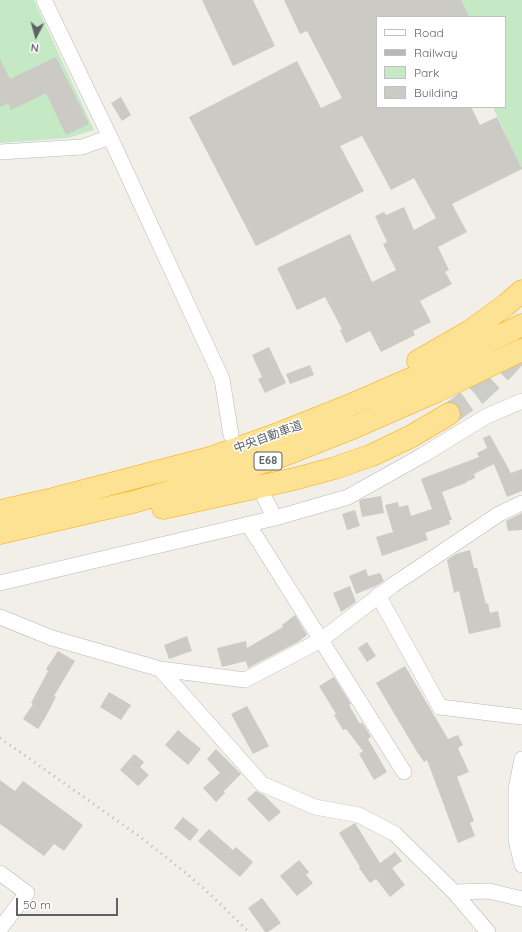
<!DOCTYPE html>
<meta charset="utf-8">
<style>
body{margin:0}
#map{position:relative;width:522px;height:932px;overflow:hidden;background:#f1efe8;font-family:Quicksand,sans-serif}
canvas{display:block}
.legend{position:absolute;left:376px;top:16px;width:130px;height:92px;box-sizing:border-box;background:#fff;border:1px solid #bfc1c3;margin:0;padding:5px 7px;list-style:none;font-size:12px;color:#5f6368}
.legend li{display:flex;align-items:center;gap:8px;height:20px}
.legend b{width:20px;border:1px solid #bfc1c3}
.north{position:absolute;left:16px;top:16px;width:40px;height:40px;-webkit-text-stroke:3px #fff;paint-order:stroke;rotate:186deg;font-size:11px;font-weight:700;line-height:16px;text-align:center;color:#5f6368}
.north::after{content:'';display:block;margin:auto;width:14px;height:18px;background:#5f6368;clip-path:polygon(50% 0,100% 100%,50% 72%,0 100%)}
.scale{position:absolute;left:16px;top:898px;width:102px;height:18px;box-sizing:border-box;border:2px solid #5f6368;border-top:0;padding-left:5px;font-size:12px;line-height:14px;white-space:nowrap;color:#5f6368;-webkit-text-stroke:3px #fff;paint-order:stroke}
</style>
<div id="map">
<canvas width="522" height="932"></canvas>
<ul class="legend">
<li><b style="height:5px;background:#fff"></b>Road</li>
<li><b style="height:5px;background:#b6b7b8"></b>Railway</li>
<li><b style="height:11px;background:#c5e8c5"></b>Park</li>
<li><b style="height:11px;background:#cccac5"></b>Building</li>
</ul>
<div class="north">N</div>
<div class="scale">50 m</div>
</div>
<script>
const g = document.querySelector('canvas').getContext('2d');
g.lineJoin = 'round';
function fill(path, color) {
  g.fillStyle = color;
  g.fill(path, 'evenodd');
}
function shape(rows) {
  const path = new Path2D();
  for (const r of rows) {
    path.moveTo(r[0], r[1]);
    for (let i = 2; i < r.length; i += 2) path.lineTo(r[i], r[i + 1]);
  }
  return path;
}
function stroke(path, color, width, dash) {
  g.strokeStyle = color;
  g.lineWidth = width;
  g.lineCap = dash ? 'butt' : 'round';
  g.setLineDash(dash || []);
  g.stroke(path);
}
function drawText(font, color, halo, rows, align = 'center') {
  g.font = font + ' Quicksand,"Noto Sans JP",sans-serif';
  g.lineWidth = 3;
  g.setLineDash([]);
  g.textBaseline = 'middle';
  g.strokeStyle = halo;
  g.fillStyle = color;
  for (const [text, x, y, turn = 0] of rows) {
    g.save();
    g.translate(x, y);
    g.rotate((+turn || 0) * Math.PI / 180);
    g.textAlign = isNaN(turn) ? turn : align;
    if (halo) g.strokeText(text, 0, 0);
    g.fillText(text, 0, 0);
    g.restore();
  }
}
const green = shape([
 [0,0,34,0,94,130,68,138,0,143],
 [443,0,522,0,522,170,493,107,505,107,505,17,451,17]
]);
const building = shape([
 [202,0,253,0,275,46,233,66],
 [284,0,461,0,469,17,377,17,377,107,471,107,480,125,497,117,522,169,452,204,467,232,438,247,449,270,445,272,452,284,420,301,431,322,413,331,415,335,381,352,370,331,346,343,340,330,342,329,325,297,297,310,277,268,350,234,372,282,396,270,383,244,387,242,375,216,384,212,386,215,404,207,414,230,436,218,414,178,391,190,362,136,340,146,364,191,256,246,189,117,297,61,321,108,342,98,307,31,300,34],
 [56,57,89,124,66,135,46,93,11,110,8,103,0,107,0,59,10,79],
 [121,97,131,115,122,121,111,103],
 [269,347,286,383,265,393,258,379,262,377,252,355],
 [310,365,314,375,290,384,286,374],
 [490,435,511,473,522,469,522,491,507,497,494,464,474,474,475,478,466,482,466,483,442,492,452,520,449,520,450,524,425,533,428,540,382,556,376,537,393,532,385,505,398,502,399,507,408,505,411,516,432,509,421,479,479,457,477,453,487,448,483,438],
 [381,496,384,513,362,517,359,501,362,499],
 [355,510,360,526,347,530,342,514],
 [522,513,522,530,508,531,506,521],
 [470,550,474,568,477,568,486,604,488,603,490,613,498,611,501,627,469,634,459,591,454,593,447,560,456,554],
 [366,569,368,576,380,573,384,581,378,585,356,594,349,576],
 [350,586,356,602,341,612,333,593],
 [295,615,307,635,298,642,248,668,246,661,222,667,217,648,246,641,247,648,283,627,282,625],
 [187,636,192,651,169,659,164,645],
 [367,642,376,656,367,662,358,648],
 [58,651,75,661,54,696,56,697,45,718,38,729,23,719,33,704,31,703,48,671,46,669],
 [405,666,448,739,458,735,463,745,458,748,469,772,457,777,474,821,470,823,475,836,458,843,427,760,424,762,417,752,376,683],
 [334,677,351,704,349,705,360,724,362,722,371,737,368,739,387,772,374,780,359,754,363,751,346,729,343,730,334,715,336,714,319,686],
 [109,692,131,705,121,720,100,707],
 [247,706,269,746,253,754,231,714],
 [178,730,201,749,188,765,165,745],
 [216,749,241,774,224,791,225,793,216,802,203,788,220,773,207,759],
 [134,754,144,762,140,767,149,775,138,786,120,770],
 [0,780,15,791,23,781,83,825,64,851,54,844,44,856,0,824],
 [256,791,264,795,281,812,269,822,247,799],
 [183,817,199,830,190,841,174,828],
 [355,823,380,863,395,852,402,861,392,868,405,885,390,897,376,879,370,883,359,868,360,867,339,833],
 [209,829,233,850,236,847,253,862,240,877,198,841],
 [299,860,309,872,306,875,313,883,297,896,280,876],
 [262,898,281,923,268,932,265,932,248,908]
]);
const highwayTunnel = shape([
 [449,414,476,395,505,368,520,351]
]);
const street = shape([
 [44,0,110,137,222,379,231,435],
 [0,152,82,147,110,137],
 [265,499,275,518],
 [248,524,404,772],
 [0,583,275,518,348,497,423,455,487,416,522,401],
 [378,595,440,707,522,717],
 [0,617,52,638,160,669,245,680,321,640,393,585,499,514,522,503],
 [160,669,262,784,315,807,359,815,395,834,454,892,489,891,522,899],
 [522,759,516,789,516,840,522,865],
 [0,873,27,893,0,929],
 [454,892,488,932]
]);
const highway = shape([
 [418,361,470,331,506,305,522,291],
 [163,508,294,479,335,468,372,455,410,437,449,414],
 [0,511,53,499,210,458,280,433,348,406,431,370,522,325],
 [0,533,133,502,217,478,284,455,355,427,437,391,522,350]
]);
const rail = shape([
 [0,738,139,836,186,873,212,896,249,932]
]);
const shields = [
 [268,461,28]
];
const shieldNames = [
 ["E68",268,461]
];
const streetNames = [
 ["中央自動車道",268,437,-20]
];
fill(green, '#c5e8c5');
fill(building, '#cccac5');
stroke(highwayTunnel, '#ccccc8', 22, [22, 11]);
stroke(street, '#b5b8bc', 16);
stroke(highway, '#f9ab00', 23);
stroke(street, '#fff', 15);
stroke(highway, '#fde293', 22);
stroke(rail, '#b6b7b8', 3, [1, 5]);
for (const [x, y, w] of shields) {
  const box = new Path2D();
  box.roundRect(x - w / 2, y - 9, w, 18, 3);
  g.fillStyle = '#fff';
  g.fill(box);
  stroke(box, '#5f6368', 1);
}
drawText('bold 11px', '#5f6368', null, shieldNames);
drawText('12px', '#5f6368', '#fff', streetNames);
</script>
